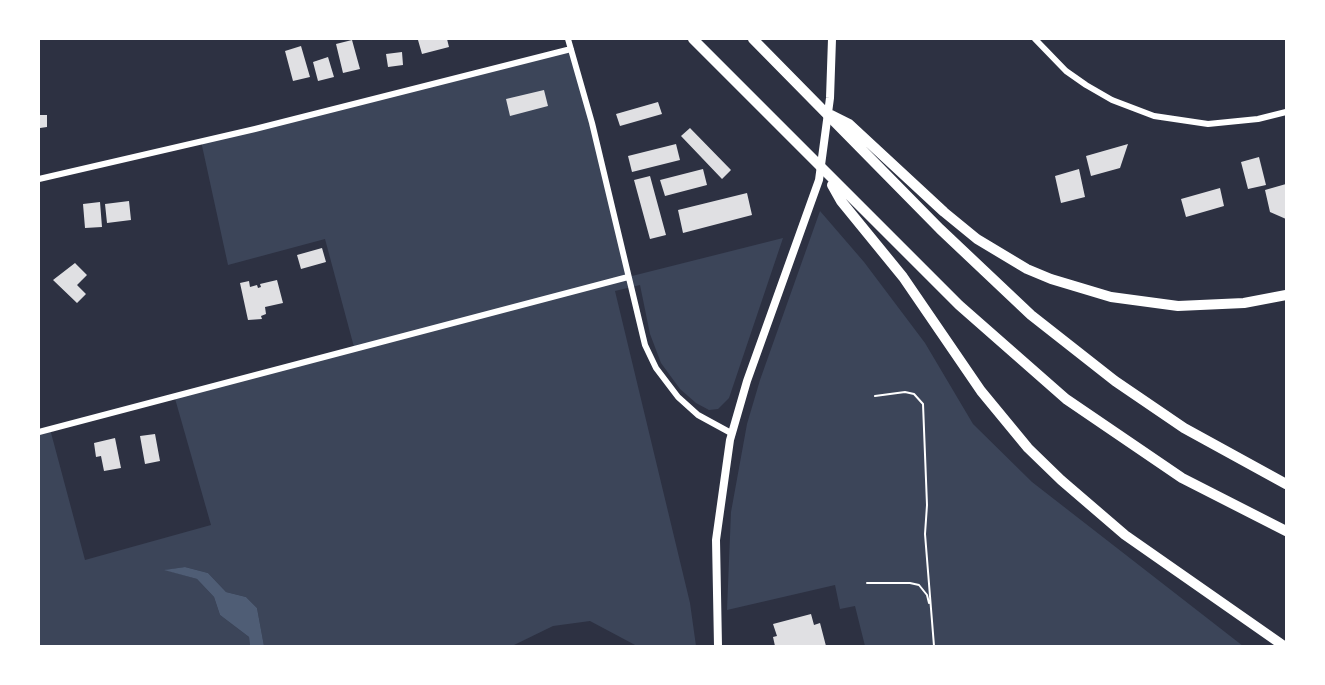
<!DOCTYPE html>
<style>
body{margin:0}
#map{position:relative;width:1325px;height:685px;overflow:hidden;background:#2d3142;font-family:Montserrat,sans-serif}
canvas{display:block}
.frame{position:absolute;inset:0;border:40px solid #fff;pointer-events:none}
</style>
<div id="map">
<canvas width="1325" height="685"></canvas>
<div class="frame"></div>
</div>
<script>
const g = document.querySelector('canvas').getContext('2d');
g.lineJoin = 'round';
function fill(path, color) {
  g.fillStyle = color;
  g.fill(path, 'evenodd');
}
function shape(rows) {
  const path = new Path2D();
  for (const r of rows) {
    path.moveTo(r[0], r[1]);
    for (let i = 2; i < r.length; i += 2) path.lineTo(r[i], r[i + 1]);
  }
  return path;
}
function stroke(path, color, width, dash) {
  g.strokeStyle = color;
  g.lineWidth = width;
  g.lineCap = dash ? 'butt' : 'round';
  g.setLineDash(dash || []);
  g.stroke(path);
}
const green = shape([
 [571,49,628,277,783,238,729,398,718,409,709,410,696,403,680,389,661,363,650,334,640,285,615,291,690,603,696,646,637,646,590,621,553,626,512,646,264,646,257,608,246,597,226,592,208,573,185,567,166,570,197,579,214,597,220,615,249,637,250,646,39,646,39,432,50,429,85,560,211,525,174,395,354,347,325,239,228,265,201,141],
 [820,211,864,262,925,343,973,424,1032,482,1243,646,865,646,855,606,840,609,835,585,727,610,731,512,747,424,760,380]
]);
const water = shape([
 [185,567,208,573,226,592,246,597,257,608,264,646,250,646,249,637,220,615,214,597,197,579,164,570]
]);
const building = shape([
 [421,39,447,39,449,47,422,54,418,40],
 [352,40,360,69,343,73,336,44],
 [301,46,310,77,293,81,285,51],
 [402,52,403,65,388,67,386,54],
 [328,57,334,77,318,81,313,62],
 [544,90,548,106,510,116,506,99],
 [658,102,662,114,620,126,616,114],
 [39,115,47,115,47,127,40,128],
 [690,128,731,170,722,179,681,136],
 [676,144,680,160,632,172,628,156],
 [1128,144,1120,168,1091,176,1086,156],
 [1259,157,1266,185,1248,189,1241,162],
 [703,169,707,185,665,196,660,180],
 [1079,169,1085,197,1061,203,1055,176],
 [650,176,666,235,650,239,634,180],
 [1286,184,1286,219,1270,212,1265,190],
 [1220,188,1224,206,1186,217,1181,199],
 [747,193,752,215,683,233,678,210],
 [129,201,131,220,107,223,105,204],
 [100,202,102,227,85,228,83,204],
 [322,248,326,262,301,269,297,255],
 [75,263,87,275,77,285,86,294,77,303,53,280],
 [277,280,283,303,265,307,266,314,261,316,262,319,248,320,240,283,249,281,250,287,257,285,258,288,261,287,260,284],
 [155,434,160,461,145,464,140,436],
 [115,438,121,468,104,471,101,456,96,457,94,443],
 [811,614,814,625,820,623,826,646,775,646,773,637,777,636,773,624]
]);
const path = shape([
 [875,396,905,392,914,394,923,404,927,505,925,534,934,646],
 [867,583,910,583,919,585,927,595,929,603]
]);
const minor = shape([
 [568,39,592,123,645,345,656,368,678,397,698,415,731,433],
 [1035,39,1066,71,1086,85,1112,100,1154,116,1208,124,1258,119,1286,112],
 [39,179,255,129,571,49],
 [39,432,628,277]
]);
const tertiary = shape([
 [718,646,716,540,730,440,747,381,819,180,830,98,832,39]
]);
const motorway = shape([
 [693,39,959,305,1066,399,1182,478,1286,531],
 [753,39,940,229,1031,315,1115,381,1184,428,1286,484],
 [831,115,849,124,944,212,977,239,1027,269,1051,279,1111,297,1178,306,1244,303,1286,295],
 [832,185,841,201,903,277,981,391,1028,448,1061,480,1125,535,1284,646]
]);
fill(green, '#3c4559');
fill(water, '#4f5d75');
fill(building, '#e0e0e3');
stroke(path, '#fff', 2);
stroke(minor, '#fff', 6);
stroke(tertiary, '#fff', 8);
stroke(motorway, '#fff', 10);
</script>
